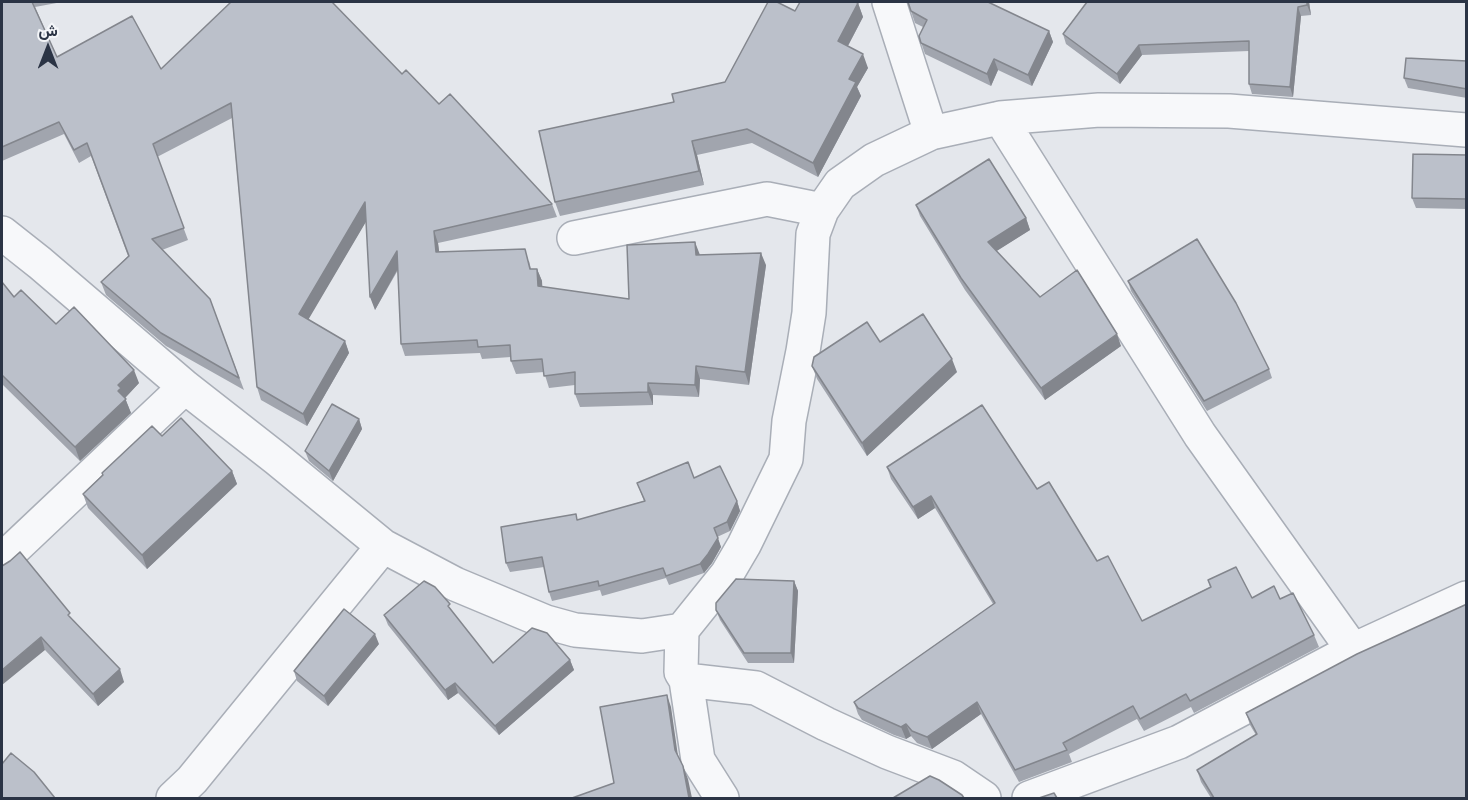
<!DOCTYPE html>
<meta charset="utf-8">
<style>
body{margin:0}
#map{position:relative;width:1468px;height:800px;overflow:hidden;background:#e4e7ec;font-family:Ubuntu,Vazirmatn,sans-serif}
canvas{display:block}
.frame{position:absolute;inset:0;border:3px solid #2b3445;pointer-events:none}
.north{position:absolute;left:18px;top:18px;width:60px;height:60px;-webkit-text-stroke:4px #f4f6f9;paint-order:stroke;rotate:0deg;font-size:16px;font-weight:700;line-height:24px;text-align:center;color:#2b3445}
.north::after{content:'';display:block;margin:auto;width:21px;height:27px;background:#2b3445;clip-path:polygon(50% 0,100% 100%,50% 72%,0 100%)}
</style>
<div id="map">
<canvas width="1468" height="800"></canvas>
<div class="frame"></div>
<div class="north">ش</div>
</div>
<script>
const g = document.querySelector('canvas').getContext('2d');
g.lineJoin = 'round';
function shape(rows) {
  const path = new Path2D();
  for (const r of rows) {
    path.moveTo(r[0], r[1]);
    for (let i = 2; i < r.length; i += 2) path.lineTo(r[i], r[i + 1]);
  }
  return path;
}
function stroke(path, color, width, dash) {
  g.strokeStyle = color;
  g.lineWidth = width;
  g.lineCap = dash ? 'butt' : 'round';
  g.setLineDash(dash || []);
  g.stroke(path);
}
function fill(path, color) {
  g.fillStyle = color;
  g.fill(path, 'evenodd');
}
const minor = shape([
 [889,2,931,133],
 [1000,118,1200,435,1353,650],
 [2,233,40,263,185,387,277,459,383,546,455,584,546,622,575,630,642,636,682,630,727,574,744,545,786,459,789,421,803,351,809,313,813,234,822,210,840,184,874,160,931,133,1000,118,1099,110,1229,111,1466,130],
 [574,238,767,199,822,210],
 [2,560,185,387],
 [682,630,681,672,686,680,698,760,722,798],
 [686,680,756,688,826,724,887,752,953,777,984,798],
 [173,798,192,780,383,546],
 [1029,798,1179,742,1353,650,1466,598]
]);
const wall = shape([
 [2,2,62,2,35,7,57,57,161,69,402,74,439,104,552,204,557,217,438,243,439,252,529,261,531,269,537,269,542,281,542,287,629,299,700,255,766,265,749,385,700,379,699,397,653,395,653,405,580,407,575,394,575,385,549,388,544,372,516,374,511,361,511,357,482,359,480,353,405,356,401,344,398,270,375,310,366,221,308,319,345,341,349,353,307,426,261,400,257,387,232,118,157,157,188,240,162,250,210,299,244,390,166,346,106,295,101,282,128,256,91,156,79,163,64,134,2,161],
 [908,2,1049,31,1053,42,1032,86,998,70,991,86,925,54,919,36,923,27,915,23],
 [1087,2,1309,2,1311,15,1301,16,1293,97,1252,94,1249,84,1249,51,1142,55,1120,84,1066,44,1063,34],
 [858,3,863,17,848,46,868,68,857,87,861,96,818,177,752,143,697,155,704,185,560,216,555,202,674,102,725,82,795,11],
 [1467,61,1467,98,1408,88,1404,78],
 [1467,155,1467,209,1416,208,1412,198],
 [916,205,1026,218,1030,230,996,251,1040,297,1121,346,1045,400,965,290,920,216],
 [1128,281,1269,369,1272,378,1207,411,1131,291],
 [2,282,14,297,56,324,139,383,125,398,131,413,80,461,2,384],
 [880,342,957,372,867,456,817,379,812,366],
 [359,419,362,429,333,481,309,461,305,451],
 [162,436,232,471,237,484,147,569,88,508,83,494,102,475,102,473],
 [887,467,1037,489,1097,561,1142,621,1210,587,1208,580,1252,598,1280,599,1314,635,1319,647,1194,713,1191,707,1144,731,1137,719,1069,754,1072,762,1019,782,981,714,932,749,917,743,911,736,906,739,894,735,862,720,858,714,854,702,993,604,935,508,918,519,891,479],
 [694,478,737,501,740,511,730,531,717,537,721,547,712,563,704,573,669,585,666,578,602,596,600,590,552,601,549,592,544,567,510,572,506,563,578,520,644,501,637,483],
 [2,566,73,621,124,682,98,706,45,650],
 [794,581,798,591,794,663,748,663,720,620,716,610],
 [453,613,493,663,570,660,574,670,499,735,458,693,448,700,388,625,384,615],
 [379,644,328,706,297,681,294,671],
 [1246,713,1467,798,1211,798,1201,782,1197,770,1256,735,1250,725]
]);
const shadedWall = shape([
 [1307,2,1309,2,1311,15,1307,5],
 [858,3,863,17,843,55,838,41],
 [1298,7,1301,16,1293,97,1290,87],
 [1049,31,1053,42,1032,86,1028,75],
 [1139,45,1142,55,1120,84,1117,74],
 [863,54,868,68,857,87,861,96,818,177,813,163,849,79],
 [994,59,998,70,991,86,987,74],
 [692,141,697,155,704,185,699,171],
 [365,202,370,215,304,327,299,314],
 [1026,218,1030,230,992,254,988,242],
 [434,231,438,243,441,265,436,252],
 [695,242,700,255,696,255],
 [397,251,401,263,375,310,370,297],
 [761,253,766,265,749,385,745,372],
 [537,269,542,281,543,298,538,286],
 [1117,334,1121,346,1045,400,1041,388],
 [345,341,349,353,307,426,303,414],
 [952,359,957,372,867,456,862,443],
 [696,366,700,379,699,397,695,385],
 [134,370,139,383,125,398,131,413,80,461,75,447,118,391,118,385],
 [648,383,653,395,653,405,648,392],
 [359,419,362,429,333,481,329,471],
 [232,471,237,484,147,569,142,555],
 [931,496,935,508,918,519,913,507],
 [737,501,740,511,730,531,727,522],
 [718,538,721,547,712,563,704,573,700,564],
 [794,581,798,591,794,663,791,653],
 [375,634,379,644,328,706,324,696],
 [41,637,45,650,2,685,2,670],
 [570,660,574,670,499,735,495,726],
 [120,669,124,682,98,706,93,694],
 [455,683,458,693,448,700,445,690],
 [667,695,671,707,679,763,675,750],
 [977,702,981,714,932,749,927,737],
 [906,724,911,736,906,739,901,727],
 [683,766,688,779,692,798,689,798]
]);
const building = shape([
 [2,2,32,2,57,57,132,16,161,69,231,2,332,2,402,74,406,70,439,104,450,94,552,204,434,231,436,252,525,249,530,269,537,269,538,286,629,299,627,245,695,242,696,255,761,253,745,372,696,366,695,385,648,383,648,392,575,394,575,372,544,376,542,359,511,361,510,345,478,347,477,340,401,344,397,251,370,297,365,202,299,314,345,341,303,414,257,387,231,103,153,144,184,228,152,239,210,299,239,378,161,333,101,282,129,256,87,143,74,150,59,122,2,147,2,2],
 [768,2,777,2,795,11,800,2,855,2,858,3,838,41,863,54,849,79,856,82,813,163,747,129,692,141,699,171,555,202,539,131,674,102,672,94,725,82,768,2],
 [908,2,988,2,1049,31,1028,75,994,59,987,74,921,43,919,36,927,20,911,11,908,2],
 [1087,2,1307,2,1307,5,1298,7,1290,87,1249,84,1249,41,1139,45,1117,74,1063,34,1087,2],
 [1406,58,1467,61,1467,89,1404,78,1406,58],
 [1413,154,1467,155,1467,199,1412,198,1413,154],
 [989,159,1026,218,988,242,1040,297,1077,270,1117,334,1041,388,961,278,916,205,989,159],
 [1197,239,1236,303,1269,369,1204,401,1128,281,1197,239],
 [2,282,14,297,21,290,56,324,74,307,134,370,118,385,121,388,118,391,126,399,75,447,2,375,2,282],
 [923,314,952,359,862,443,812,366,814,357,867,322,880,342,923,314],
 [332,404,359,419,329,471,305,451,332,404],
 [982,405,1037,489,1049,482,1097,561,1108,556,1142,621,1211,587,1208,580,1236,567,1252,598,1274,586,1280,599,1293,593,1314,635,1190,701,1186,694,1140,719,1133,706,1063,743,1067,750,1015,770,977,702,927,737,912,731,906,724,901,727,858,708,854,702,995,603,931,496,913,507,887,467,982,405],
 [181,418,232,471,142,555,83,494,103,475,102,473,152,426,162,436,181,418],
 [688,462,694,478,720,466,737,501,727,522,714,528,718,538,708,554,700,564,666,576,663,568,599,586,598,581,549,592,542,557,506,563,501,527,576,514,577,520,645,501,637,483,688,462],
 [20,552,70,613,68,615,120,669,93,694,41,637,2,670,2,566,10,561,20,552],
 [736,579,794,581,791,653,744,653,716,610,716,603,736,579],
 [424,581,435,587,450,604,448,606,493,663,532,628,547,633,570,660,495,726,455,683,445,690,384,615,424,581],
 [1467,604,1467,798,1214,798,1197,770,1257,734,1246,713,1357,654,1467,604],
 [344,609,375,634,324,696,294,671,344,609],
 [667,695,675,750,683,766,689,798,572,798,614,783,600,707,667,695],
 [11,753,34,772,55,798,2,798,2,764,11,753],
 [930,776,939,780,962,795,964,798,893,798,930,776],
 [1054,793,1057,798,1039,798,1054,793]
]);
stroke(minor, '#a9aeb7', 36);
stroke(minor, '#f7f8fa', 33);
fill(wall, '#a1a5ae');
fill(shadedWall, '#83868d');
fill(building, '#bbc0ca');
stroke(building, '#83868d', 1.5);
</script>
